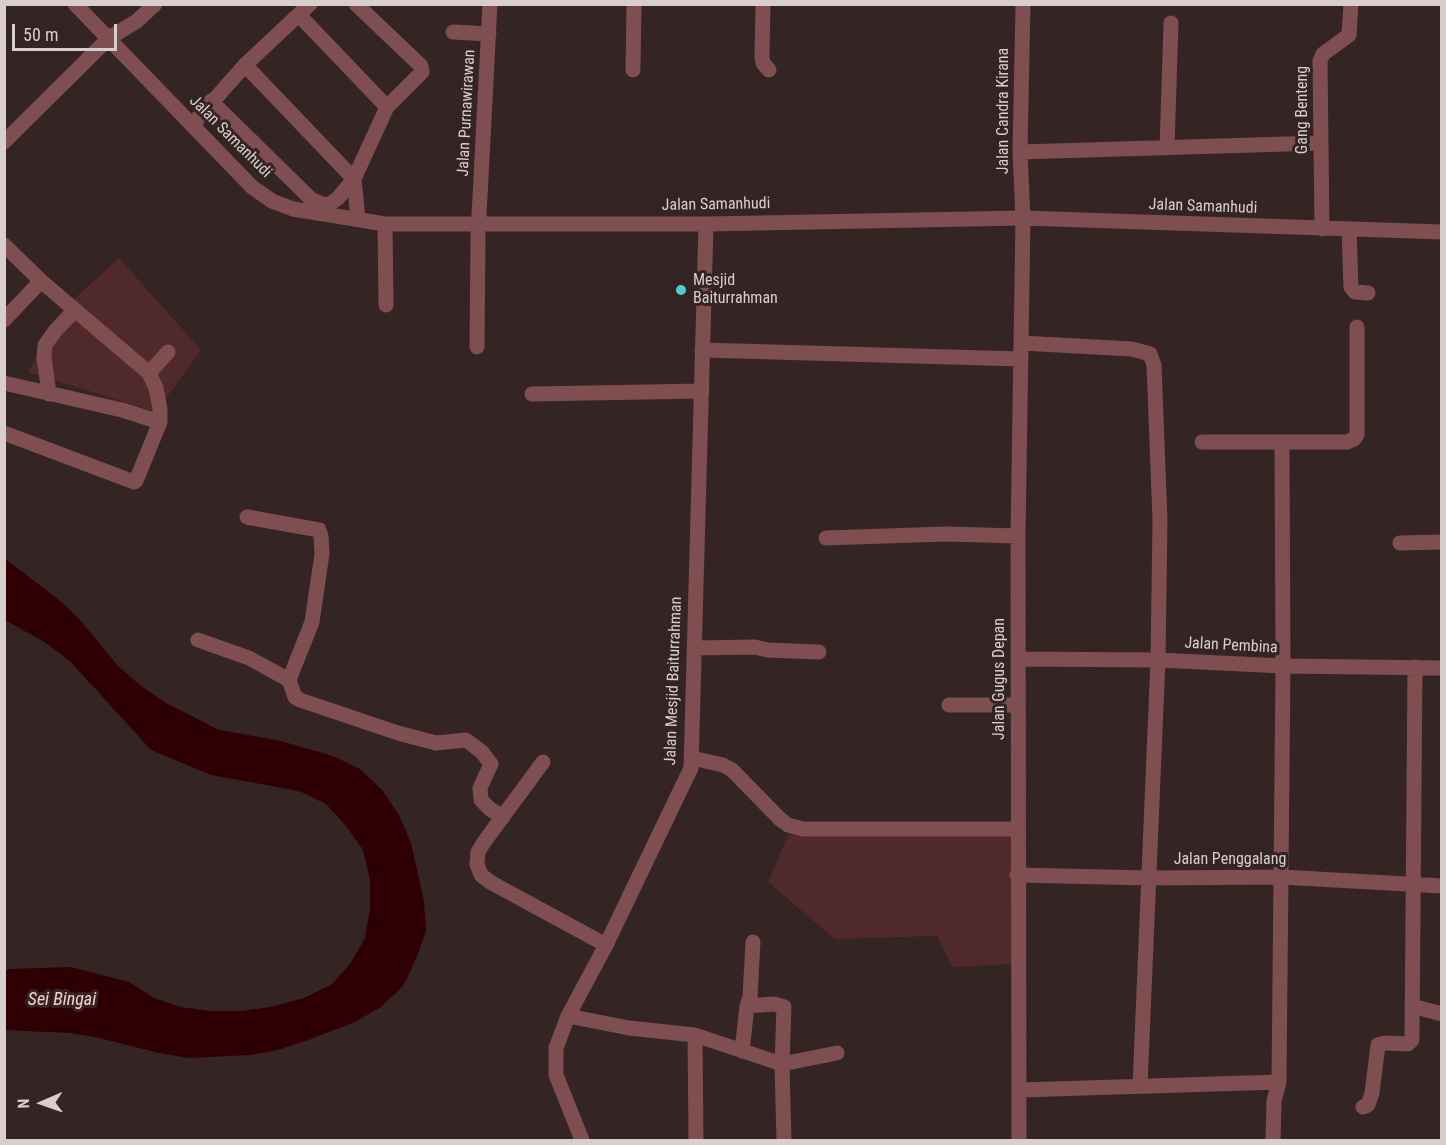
<!DOCTYPE html>
<style>
body{margin:0}
#map{position:relative;width:1446px;height:1145px;overflow:hidden;background:#342424;font-family:"Roboto Condensed",sans-serif}
canvas{display:block}
.frame{position:absolute;inset:0;border:6px solid #d9cece;pointer-events:none}
.north{position:absolute;left:12px;top:1073px;width:60px;height:60px;-webkit-text-stroke:4px #342424;paint-order:stroke;rotate:268deg;font-size:16px;font-weight:700;line-height:24px;text-align:center;color:#d9cece}
.north::after{content:'';display:block;margin:auto;width:21px;height:27px;background:#d9cece;clip-path:polygon(50% 0,100% 100%,50% 72%,0 100%)}
.scale{position:absolute;left:12px;top:24px;width:105px;height:27px;box-sizing:border-box;border:3px solid #d9cece;border-top:0;padding-left:8px;font-size:18px;line-height:21px;white-space:nowrap;color:#d9cece;-webkit-text-stroke:4px #342424;paint-order:stroke}
</style>
<div id="map">
<canvas width="1446" height="1145"></canvas>
<div class="frame"></div>
<div class="north">N</div>
<div class="scale">50 m</div>
</div>
<script>
const g = document.querySelector('canvas').getContext('2d');
g.lineJoin = 'round';
function fill(path, color) {
  g.fillStyle = color;
  g.fill(path, 'evenodd');
}
function shape(rows) {
  const path = new Path2D();
  for (const r of rows) {
    path.moveTo(r[0], r[1]);
    for (let i = 2; i < r.length; i += 2) path.lineTo(r[i], r[i + 1]);
  }
  return path;
}
function stroke(path, color, width, dash) {
  g.strokeStyle = color;
  g.lineWidth = width;
  g.lineCap = dash ? 'butt' : 'round';
  g.setLineDash(dash || []);
  g.stroke(path);
}
function drawText(font, color, halo, rows, align = 'center') {
  g.font = font + ' "Roboto Condensed",sans-serif';
  g.lineWidth = 6;
  g.setLineDash([]);
  g.textBaseline = 'middle';
  g.strokeStyle = halo;
  g.fillStyle = color;
  for (const [text, x, y, turn = 0] of rows) {
    g.save();
    g.translate(x, y);
    g.rotate((+turn || 0) * Math.PI / 180);
    g.textAlign = isNaN(turn) ? turn : align;
    if (halo) g.strokeText(text, 0, 0);
    g.fillText(text, 0, 0);
    g.restore();
  }
}
const green = shape([
 [119,258,201,350,156,412,28,372,64,308],
 [1013,830,1014,964,952,967,937,936,835,939,768,882,788,835]
]);
const water = shape([
 [4,558,58,599,80,620,118,666,141,686,166,703,219,730,277,740,333,756,360,769,382,790,399,815,411,843,424,901,426,931,416,959,403,986,381,1007,355,1022,308,1040,278,1050,249,1055,189,1058,159,1053,99,1038,70,1033,5,1030,5,971,10,969,71,967,129,982,154,998,181,1007,211,1011,241,1011,271,1007,304,998,331,985,350,964,365,938,370,909,370,880,363,850,346,826,326,804,299,791,211,775,151,750,70,661,46,643,5,620]
]);
const minor = shape([
 [75,4,252,187,272,201,293,209,385,224,706,224,1023,218,1442,232],
 [356,4,421,66,422,72,387,107,354,179,358,219],
 [763,4,762,57,763,63,769,70],
 [299,15,387,107],
 [453,32,489,34],
 [633,70,634,4],
 [211,101,311,199,327,206,338,198,354,179,245,65],
 [192,125,245,65,310,4],
 [4,142,109,38,137,21,155,4],
 [1167,148,1171,23],
 [1020,152,1320,143],
 [385,224,386,305],
 [1322,229,1320,61,1323,54,1349,35,1351,4],
 [1349,230,1351,287,1355,292,1368,293],
 [4,245,41,281,149,373,156,388,160,409,160,422,136,481,134,482,4,433],
 [4,320,41,281],
 [1021,343,1132,349,1150,354,1154,365,1160,520,1158,660,1140,1086],
 [477,347,478,235,490,4],
 [702,350,1021,359],
 [149,373,168,352],
 [4,383,122,410,160,422],
 [49,394,44,357,45,345,55,331,75,310],
 [532,394,702,391],
 [1202,442,1347,442,1354,439,1357,435,1357,327],
 [247,517,319,530,321,536,322,554,312,622,289,680],
 [826,538,946,534,1018,536],
 [1400,543,1442,542],
 [198,640,249,658,289,680,295,697,300,700,398,733,436,743,466,740,482,752,491,764,480,788,481,800,490,809,503,817],
 [694,648,755,647,767,650,819,652],
 [1019,659,1158,660,1283,666,1442,668],
 [949,705,1018,705],
 [692,758,723,765,732,770,780,819,788,825,803,829,1017,829],
 [543,762,484,842,478,852,477,864,481,875,490,882,606,945],
 [1017,875,1149,878,1281,877,1442,886],
 [747,1006,774,1004,784,1007,782,1064,784,1140],
 [1412,1006,1442,1014],
 [568,1016,629,1028,695,1035,782,1064,837,1053],
 [695,1035,696,1140],
 [742,1051,747,1006,750,997,753,942],
 [1020,1090,1279,1082],
 [1363,1107,1368,1105,1372,1093,1378,1045,1385,1043,1408,1044,1412,1040,1415,667],
 [582,1140,556,1075,556,1048,568,1016,606,945,691,768,706,224],
 [1019,1140,1018,536,1023,218,1020,152,1023,4],
 [1273,1140,1274,1101,1279,1082,1283,666,1282,443]
]);
const markers = [
 [681,290,6,"#52ccd0"]
];
const streetNames = [
 ["Gang Benteng",1303,110,-90],
 ["Jalan Candra Kirana",1004,111,-90],
 ["Jalan Purnawirawan",467,113,-87],
 ["Jalan Samanhudi",230,137,45],
 ["Jalan Samanhudi",716,205,-1],
 ["Jalan Samanhudi",1203,207,2],
 ["Jalan Pembina",1231,646,3],
 ["Jalan Gugus Depan",1000,679,-90],
 ["Jalan Mesjid Baiturrahman",674,681,-88],
 ["Jalan Penggalang",1230,860]
];
const poiNames = [
 ["Mesjid",693,281],
 ["Baiturrahman",693,299]
];
const waterNames = [
 ["Sei Bingai",62,1000]
];
fill(green, '#50292b');
fill(water, '#2e0004');
stroke(minor, '#7e4e50', 15);
for (const [x, y, r, color] of markers) {
  const dot = new Path2D();
  dot.arc(x, y, r, 0, 2 * Math.PI);
  g.fillStyle = color;
  g.fill(dot);
  stroke(dot, '#342424', 2);
}
drawText('16px', '#d9cece', '#342424', streetNames);
drawText('16px', '#d9cece', '#342424', poiNames, 'left');
drawText('italic 18px', '#f8d0d0', '#342424', waterNames);
</script>
